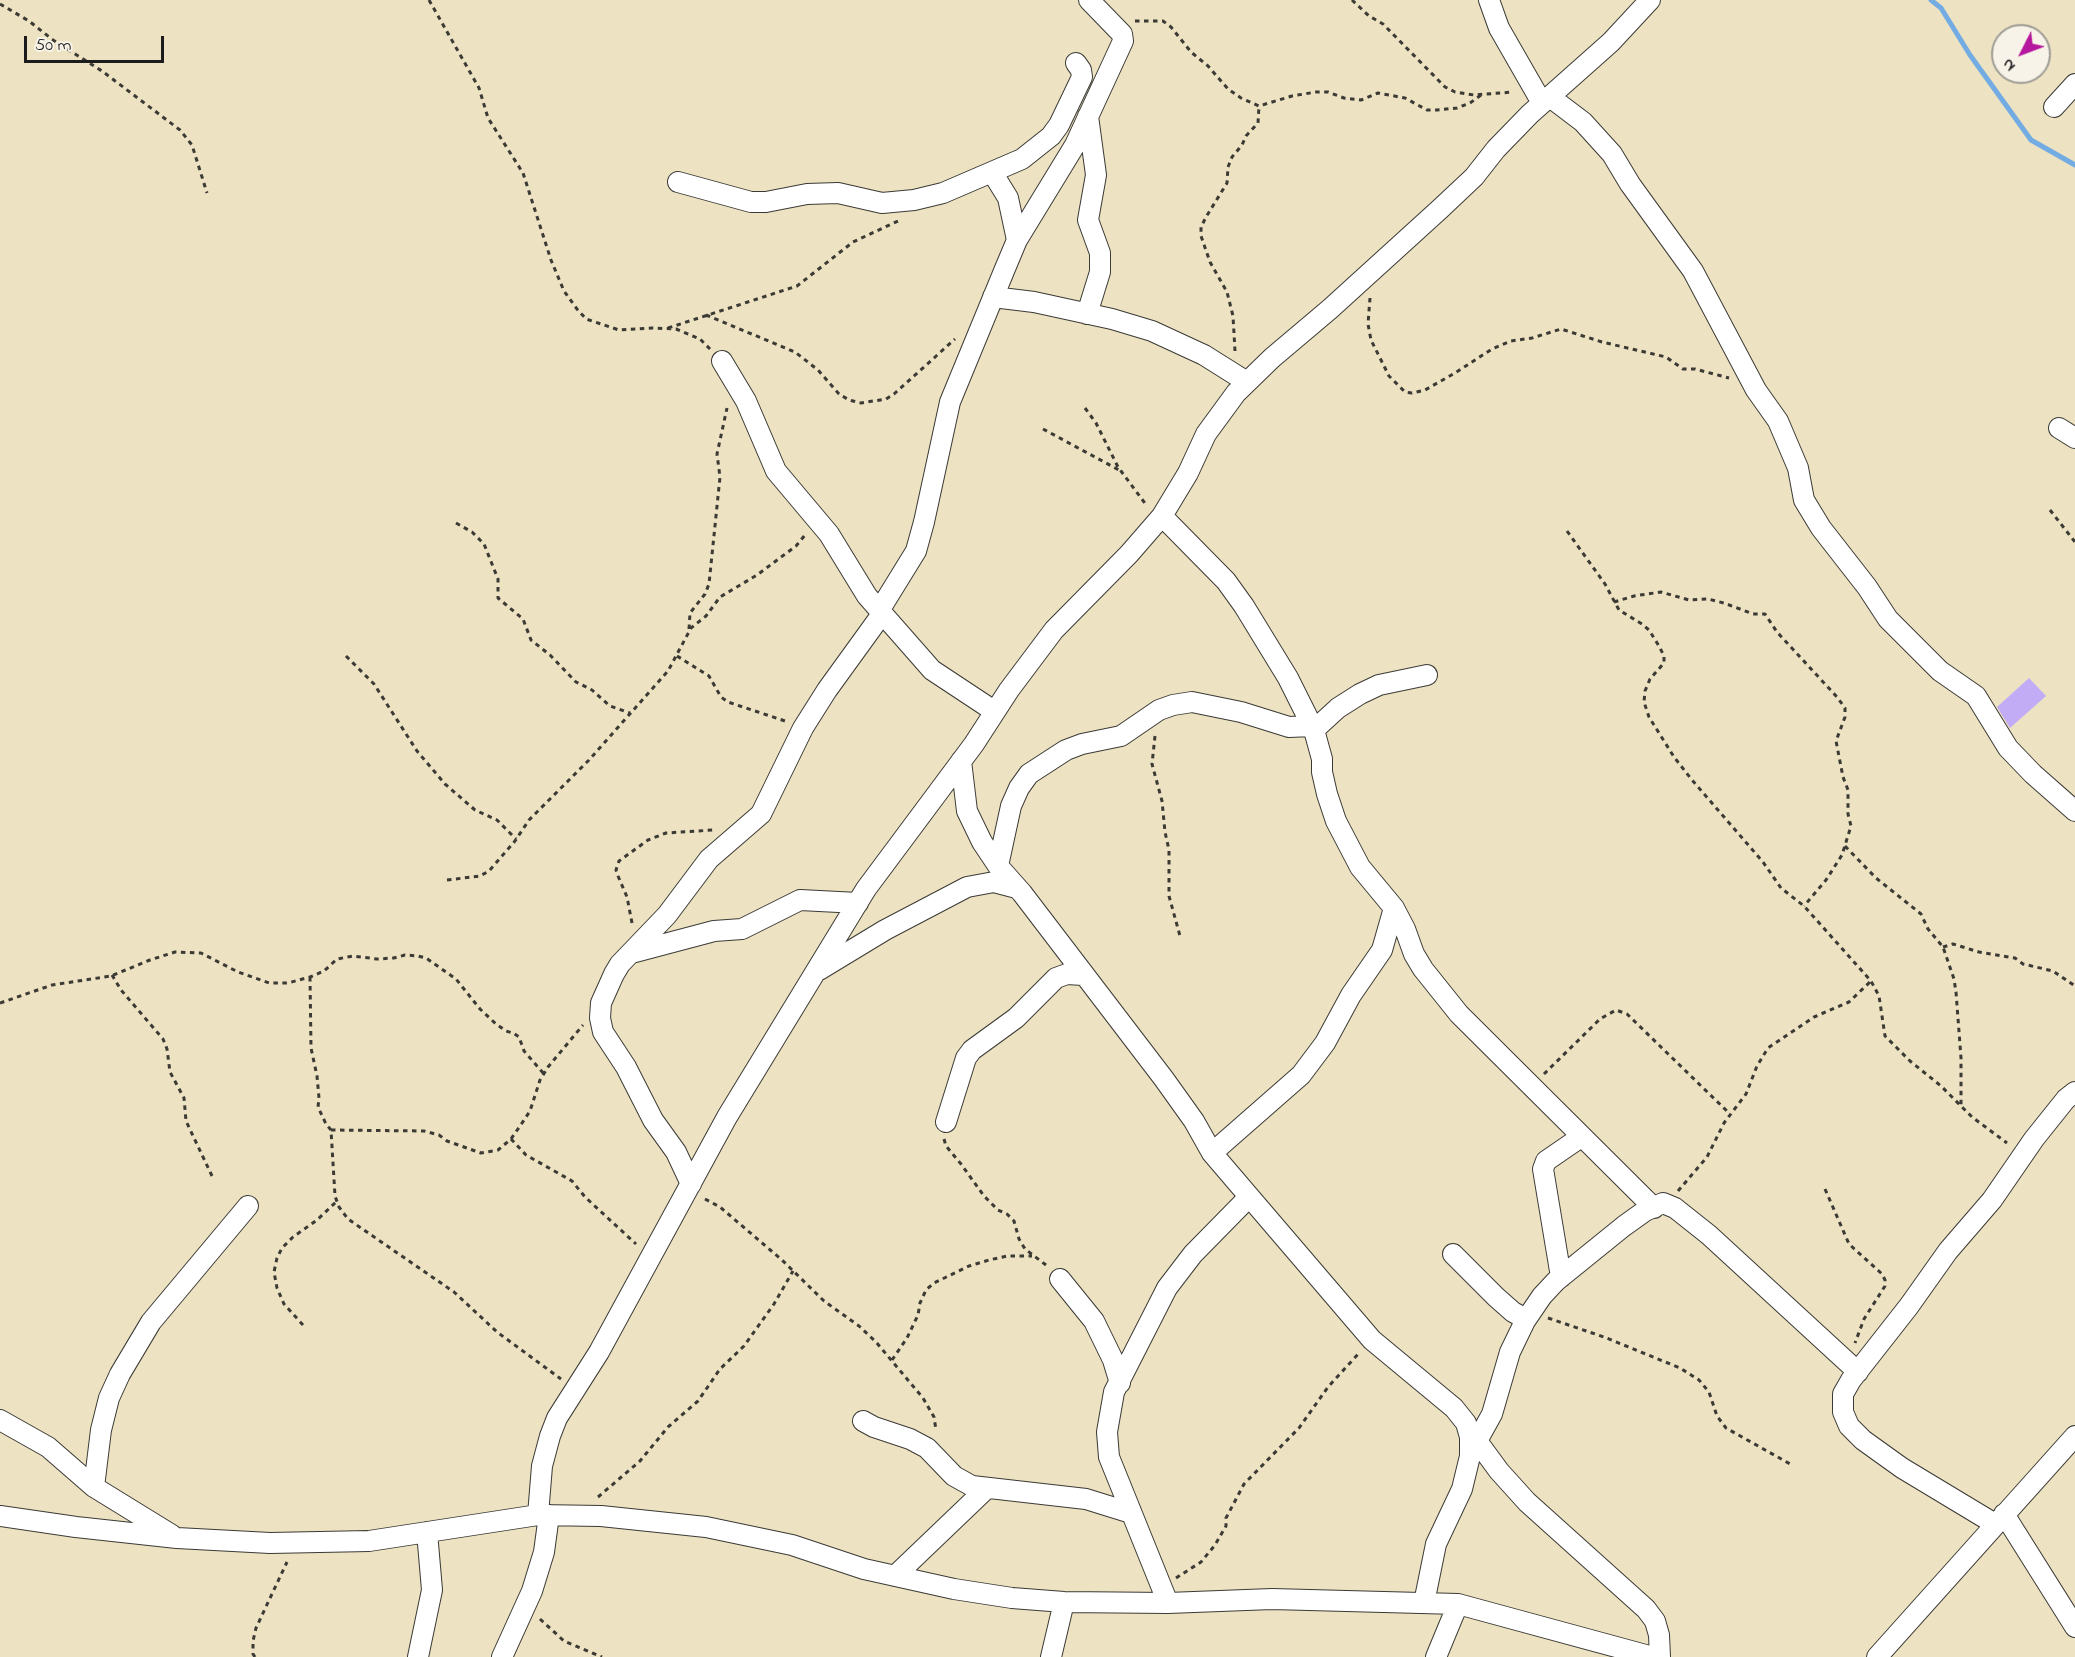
<!DOCTYPE html>
<style>
body{margin:0}
#map{position:relative;width:2075px;height:1657px;overflow:hidden;background:#ede2c2;font-family:"Indie Flower",sans-serif}
canvas{display:block}
.north{position:absolute;left:1991px;top:24px;width:60px;height:60px;box-sizing:border-box;background:#f7f3e8;border:2px solid #9f9d96;border-radius:50%;rotate:228deg;font-size:16px;font-weight:700;line-height:24px;text-align:center;color:#1c1c1c}
.north::after{content:'';display:block;margin:auto;width:21px;height:27px;background:#b5179e;clip-path:polygon(50% 0,100% 100%,50% 72%,0 100%)}
.scale{position:absolute;left:24px;top:36px;width:140px;height:27px;box-sizing:border-box;border:3px solid #1c1c1c;border-top:0;padding-left:8px;font-size:18px;line-height:21px;white-space:nowrap;color:#1c1c1c;-webkit-text-stroke:4px #f7f3e8;paint-order:stroke}
</style>
<div id="map">
<canvas width="2075" height="1657"></canvas>
<div class="north">N</div>
<div class="scale">50 m</div>
</div>
<script>
const g = document.querySelector('canvas').getContext('2d');
g.lineJoin = 'round';
function shape(rows) {
  const path = new Path2D();
  for (const r of rows) {
    path.moveTo(r[0], r[1]);
    for (let i = 2; i < r.length; i += 2) path.lineTo(r[i], r[i + 1]);
  }
  return path;
}
function stroke(path, color, width, dash) {
  g.strokeStyle = color;
  g.lineWidth = width;
  g.lineCap = dash ? 'butt' : 'round';
  g.setLineDash(dash || []);
  g.stroke(path);
}
function fill(path, color) {
  g.fillStyle = color;
  g.fill(path, 'evenodd');
}
const stream = shape([
 [1931,0,1941,8,1970,55,2031,140,2075,165]
]);
const building = shape([
 [2029,678,2046,696,2010,728,1997,707]
]);
const path = shape([
 [429,0,479,88,488,118,523,173,551,260,564,291,577,309,586,319,619,330,652,328,676,329,700,339,710,349],
 [1352,0,1369,16,1383,24,1445,87,1455,92,1474,95,1513,92],
 [0,4,29,21,53,40,102,71,180,130,192,145,207,193],
 [1135,21,1163,21,1171,27,1191,52,1208,66,1228,89,1241,98,1259,106,1292,96,1316,92,1328,92,1344,98,1361,100,1378,93,1405,98,1427,110,1437,110,1457,108,1470,103,1481,95],
 [1370,298,1368,324,1371,340,1389,376,1405,392,1412,393,1425,390,1455,373,1492,349,1511,341,1532,338,1561,329,1602,342,1666,357,1683,369,1695,369,1729,378],
 [706,315,795,352,818,370,839,394,849,400,861,403,886,399,894,394,955,339],
 [668,328,797,286,853,242,898,221],
 [1235,351,1233,316,1227,292,1210,262,1201,236,1201,227,1206,217,1227,183,1228,167,1232,157,1242,145,1246,136,1258,123,1259,106],
 [1085,408,1096,423,1118,467,1147,506],
 [1043,429,1119,470],
 [2050,510,2075,542],
 [456,523,472,532,484,544,498,579,498,598,523,619,531,640,550,655,576,682,592,690,610,706,630,713],
 [1567,531,1605,584,1619,610,1642,624,1649,630,1659,646,1664,656,1664,663,1650,679,1645,691,1644,702,1649,717,1674,757,1692,780,1763,862,1781,888,1804,906,1871,981,1879,996,1885,1036,1910,1061,1941,1086,1972,1117,2007,1143],
 [1614,602,1634,596,1661,592,1689,600,1708,599,1724,603,1753,614,1765,614,1777,632,1837,697,1845,708,1845,717,1836,741,1843,777,1848,790,1848,814,1851,826,1842,855,1826,880,1804,906],
 [689,629,690,613,705,594,709,584,720,477,717,454,727,408],
 [346,656,374,684,417,751,445,784,475,810,497,820,516,839],
 [677,656,709,676,721,697,728,702,785,721],
 [1155,736,1152,764,1162,801,1165,832,1169,850,1169,896,1180,936],
 [1845,846,1876,878,1921,914,1928,929,1943,947,1954,979,1956,992,1961,1058,1961,1106],
 [447,880,480,876,489,871,515,841,529,820,589,760,668,671,691,628,706,616,720,597,757,575,796,546,805,535],
 [632,923,627,897,618,876,616,870,619,861,648,840,666,833,713,830],
 [1943,947,1953,944,1979,952,2015,958,2023,964,2053,971,2075,986],
 [112,975,121,990,163,1039,167,1049,170,1072,184,1098,186,1121,212,1176],
 [310,977,311,1048,317,1076,319,1098,318,1107,326,1124,331,1130,335,1196,339,1207,348,1219,454,1292,497,1332,561,1379],
 [0,1003,52,985,111,976,150,960,175,952,201,953,238,972,269,983,288,983,310,977,324,971,337,959,353,956,377,959,394,958,405,955,418,956,426,958,456,979,480,1009,496,1024,506,1031,513,1033,519,1037,524,1051,544,1074],
 [1544,1074,1600,1019,1616,1010,1627,1014,1730,1114],
 [331,1130,424,1131,439,1135,447,1141,481,1153,498,1150,511,1139,520,1126,530,1111,540,1080,548,1067,583,1025],
 [511,1139,526,1155,572,1181,585,1197,636,1244],
 [944,1139,946,1146,961,1164,984,1196,998,1210,1007,1214,1014,1221,1019,1239,1025,1249,1046,1265],
 [1825,1189,1849,1244,1882,1274,1885,1280,1885,1286,1864,1319,1855,1343],
 [1678,1191,1707,1157,1724,1123,1746,1094,1757,1066,1768,1048,1814,1017,1849,1002,1871,981],
 [705,1199,720,1207,782,1260,824,1301,859,1326,876,1342,923,1398,934,1417,936,1430],
 [1548,1318,1604,1337,1680,1368,1699,1380,1709,1392,1717,1416,1726,1428,1792,1465],
 [303,1325,284,1304,277,1288,274,1272,277,1258,282,1248,293,1237,317,1220,337,1201],
 [892,1360,907,1338,918,1315,920,1303,926,1290,934,1283,969,1266,989,1260,1007,1256,1032,1256],
 [598,1497,640,1461,668,1427,698,1401,720,1369,744,1346,774,1304,793,1271],
 [1176,1578,1201,1562,1215,1545,1226,1526,1226,1518,1244,1484,1299,1428,1328,1387,1360,1352],
 [540,1619,564,1641,602,1657],
 [255,1657,253,1654,253,1641,256,1628,287,1562]
]);
const minor = shape([
 [1489,0,1499,28,1538,96],
 [1550,97,1583,122,1612,154,1630,184,1693,271,1756,390,1778,421,1798,468,1804,500,1821,528,1867,587,1888,619,1940,671,1976,696,2008,748,2033,774,2075,811],
 [2054,107,2075,84],
 [992,172,1008,198,1017,240],
 [678,182,751,202,766,202,807,194,838,193,882,203,914,200,943,193,1022,159,1051,136,1059,125,1082,77,1081,70,1076,63],
 [993,297,1034,302,1112,319,1152,331,1204,355,1247,382],
 [1087,314,1100,272,1100,253,1088,220,1096,175,1088,116],
 [722,361,746,401,776,471,829,534,867,596,932,670,994,711],
 [2059,428,2075,438],
 [1162,516,1226,581,1244,606,1288,678,1314,730,1322,759,1322,772,1327,794,1336,821,1360,867,1394,908,1405,929,1414,954,1423,969,1459,1014,1654,1208],
 [879,611,916,551,924,522,950,402,1004,271,1017,240,1075,145,1123,41,1122,34,1089,0],
 [1314,730,1338,708,1360,694,1379,685,1427,675],
 [961,761,967,811,982,842,998,866,1022,893,1164,1079,1194,1121,1212,1153,1372,1340,1454,1408,1466,1423,1470,1437,1470,1456,1462,1489,1436,1544,1424,1603],
 [998,866,1011,806,1019,788,1029,774,1066,750,1082,744,1121,736,1159,710,1173,705,1192,702,1241,712,1289,727,1312,726],
 [631,953,714,931,742,929,800,900,858,903],
 [819,970,885,930,967,887,994,882,1017,888],
 [946,1122,966,1058,972,1050,1016,1018,1056,978,1067,974,1083,975],
 [1212,1153,1301,1075,1325,1043,1351,995,1382,950,1394,908],
 [691,1184,676,1152,653,1120,626,1067,603,1032,600,1018,601,1003,614,974,620,964,667,915,709,859,761,814,803,728,827,690,882,614],
 [1453,1254,1496,1297,1513,1312,1526,1319],
 [1561,1277,1543,1169,1546,1161,1581,1137],
 [1060,1279,1094,1321,1113,1360,1120,1383],
 [0,1420,48,1447,94,1487,172,1535],
 [863,1421,874,1427,910,1439,927,1448,954,1476,972,1486,1086,1499,1131,1513],
 [1477,1441,1499,1471,1527,1502,1646,1609,1655,1621,1659,1635,1660,1657],
 [1470,1447,1477,1441,1492,1414,1510,1352,1525,1321,1542,1296,1556,1281,1624,1226,1645,1211,1663,1203,1675,1208,1709,1235,1858,1372],
 [94,1487,101,1430,109,1398,120,1374,151,1322,248,1206],
 [2004,1514,2075,1627],
 [538,1515,542,1466,550,1436,557,1418,599,1352,727,1117,866,889,974,744,1009,690,1054,630,1129,554,1162,516,1188,473,1206,434,1236,393,1272,358,1330,309,1440,209,1474,177,1496,149,1530,114,1611,42,1650,0],
 [0,1516,76,1527,177,1538,270,1543,369,1541,538,1515,601,1516,706,1527,792,1545,864,1569,954,1589,1012,1598,1064,1602,1168,1603,1272,1599,1458,1604,1653,1657],
 [1995,1524,1902,1468,1863,1440,1849,1426,1843,1412,1843,1394,1851,1380,1909,1306,1948,1251,1992,1200,2034,1139,2066,1099,2075,1092],
 [895,1576,987,1488],
 [1168,1603,1109,1457,1107,1432,1114,1392,1167,1288,1193,1254,1249,1197],
 [418,1657,432,1590,427,1532],
 [502,1657,532,1591,544,1552,549,1515],
 [1051,1657,1064,1602],
 [1436,1657,1458,1604],
 [1877,1657,2075,1436]
]);
stroke(stream, '#73ace3', 5);
fill(building, '#c3acf6');
stroke(minor, '#3b3a35', 22);
stroke(path, '#3b3a35', 3, [4.5, 4.5]);
stroke(minor, '#fff', 20);
</script>
